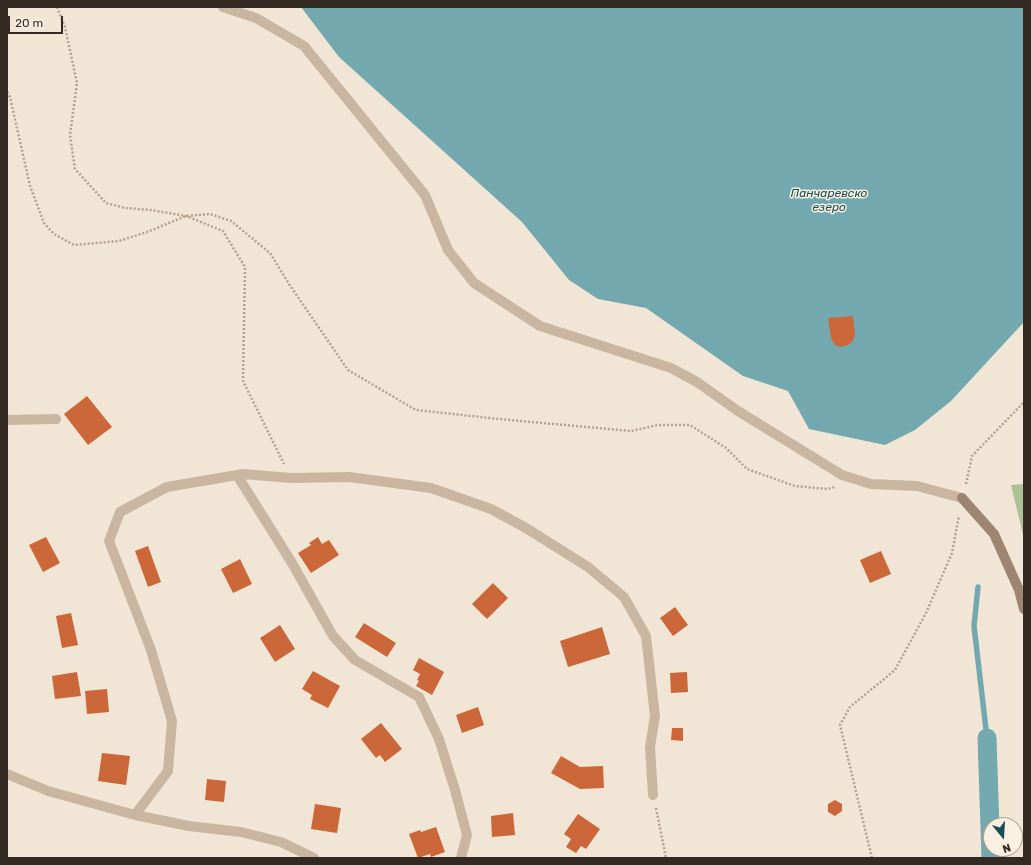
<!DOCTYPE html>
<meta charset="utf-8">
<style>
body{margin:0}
#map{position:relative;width:1031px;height:865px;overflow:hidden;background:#f1e6d5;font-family:Rubik,sans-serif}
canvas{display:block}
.frame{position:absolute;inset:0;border:8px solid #332a24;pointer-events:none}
.north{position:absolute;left:983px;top:817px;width:40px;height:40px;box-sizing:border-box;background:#f9f0e1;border:1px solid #aaa195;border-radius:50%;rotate:162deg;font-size:11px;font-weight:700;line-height:16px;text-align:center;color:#332a24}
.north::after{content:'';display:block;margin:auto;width:14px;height:18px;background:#184d55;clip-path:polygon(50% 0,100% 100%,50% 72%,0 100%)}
.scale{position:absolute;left:8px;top:16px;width:55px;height:18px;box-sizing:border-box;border:2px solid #332a24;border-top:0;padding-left:5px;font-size:12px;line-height:14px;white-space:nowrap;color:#332a24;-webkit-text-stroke:3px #f9f0e1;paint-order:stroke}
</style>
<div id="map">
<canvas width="1031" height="865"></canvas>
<div class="frame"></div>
<div class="north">N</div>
<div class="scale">20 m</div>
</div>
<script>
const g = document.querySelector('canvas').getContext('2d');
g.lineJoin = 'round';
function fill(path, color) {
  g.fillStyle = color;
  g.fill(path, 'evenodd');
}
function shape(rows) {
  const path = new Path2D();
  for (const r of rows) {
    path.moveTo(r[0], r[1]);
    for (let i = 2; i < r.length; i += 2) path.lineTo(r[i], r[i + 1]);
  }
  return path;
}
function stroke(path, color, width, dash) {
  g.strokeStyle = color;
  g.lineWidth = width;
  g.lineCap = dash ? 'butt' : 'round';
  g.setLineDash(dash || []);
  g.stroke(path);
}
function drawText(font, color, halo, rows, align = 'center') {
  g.font = font + ' Rubik,sans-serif';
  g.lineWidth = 3;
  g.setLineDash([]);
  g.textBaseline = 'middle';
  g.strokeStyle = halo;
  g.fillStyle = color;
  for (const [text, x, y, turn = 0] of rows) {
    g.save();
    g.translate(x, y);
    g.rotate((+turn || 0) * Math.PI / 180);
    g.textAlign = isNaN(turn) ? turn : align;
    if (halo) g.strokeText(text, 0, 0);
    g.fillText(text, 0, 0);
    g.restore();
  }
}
const green = shape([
 [1024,484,1024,539,1011,485]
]);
const water = shape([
 [301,7,1024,7,1024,322,951,401,915,430,885,445,809,429,788,391,743,376,646,308,598,299,569,280,522,222,339,57]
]);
const stream = shape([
 [978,587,974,626,987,738]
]);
const canal = shape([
 [987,738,991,858]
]);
const building = shape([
 [853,316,855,335,852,342,848,345,841,347,835,345,831,338,828,318],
 [87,396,112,427,88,445,64,414],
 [46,537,60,563,43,572,29,545],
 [318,537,322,544,329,540,339,555,311,573,298,553,311,545,309,543],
 [148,546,161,582,148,587,135,551],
 [881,551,891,574,870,583,860,560],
 [240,559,252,584,233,593,221,569],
 [493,583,508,598,487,619,472,604],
 [675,607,688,625,673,636,660,618],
 [71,613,78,645,62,648,56,616],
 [364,623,396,643,387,657,355,637],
 [280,625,295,649,275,662,260,638],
 [602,627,610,654,568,667,560,641],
 [419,658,444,672,432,695,416,686,419,681,417,680,420,674,413,670],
 [313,671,340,686,328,708,310,699,312,695,302,689],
 [77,672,81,696,55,699,52,676],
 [687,672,688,692,671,693,670,673],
 [107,689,109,712,87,714,85,691],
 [478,707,484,725,462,733,456,715],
 [381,723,402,749,385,762,380,755,376,758,361,739],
 [672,728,683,728,683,741,671,740],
 [102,753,130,756,126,785,98,781],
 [561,756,580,767,603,766,604,788,580,789,551,773],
 [207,779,226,781,224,802,205,800],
 [835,800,842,804,842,811,835,816,828,812,828,804],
 [315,804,341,808,337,833,311,829],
 [513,813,515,835,492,837,491,816],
 [578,814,600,829,586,849,581,846,576,853,566,847,571,839,564,834],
 [436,827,445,852,431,857,430,854,418,858,409,834,420,830,421,832]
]);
const path = shape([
 [57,7,65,27,77,83,70,135,75,169,106,203,125,208,151,210,186,216,223,231,245,267,243,381,284,464],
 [7,92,10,97,30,186,44,223,54,234,74,245,119,241,147,232,186,216,210,214,231,221,270,253,289,284,348,370,416,410,499,419,631,431,658,425,690,425,726,448,747,469,795,486,827,489,835,487],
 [966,484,972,456,1024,402],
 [656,808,666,858],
 [872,858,840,725,850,707,895,670,926,613,952,553,959,516]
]);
const lane = shape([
 [223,7,256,18,304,46,425,195,448,250,474,283,540,326,671,368,697,382,738,411,842,475,871,484,917,486,962,498]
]);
const street = shape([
 [7,420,56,419],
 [237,475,292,563,333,636,355,660,419,697,439,739,455,790,467,835,461,858],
 [7,774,48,791,135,815,189,826,241,832,281,842,314,858],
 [135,815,168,771,172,721,151,650,109,541,120,512,167,487,243,474,291,478,349,477,431,488,491,509,526,528,588,567,624,597,646,636,655,716,650,747,653,795]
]);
const secondary = shape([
 [962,498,994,534,1019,590,1024,609]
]);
const waterNames = [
 ["Панчаревско",829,194],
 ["езеро",829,208]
];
fill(green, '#aec095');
fill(water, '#73a8af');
stroke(stream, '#73a8af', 5.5);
stroke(canal, '#73a8af', 19);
fill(building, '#cb6739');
stroke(path, '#b5a08b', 2.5, [2, 2]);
stroke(lane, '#c9b6a1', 10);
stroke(street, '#c9b6a1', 10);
stroke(secondary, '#9d8572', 10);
drawText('italic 12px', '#184d55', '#f9f0e1', waterNames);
</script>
